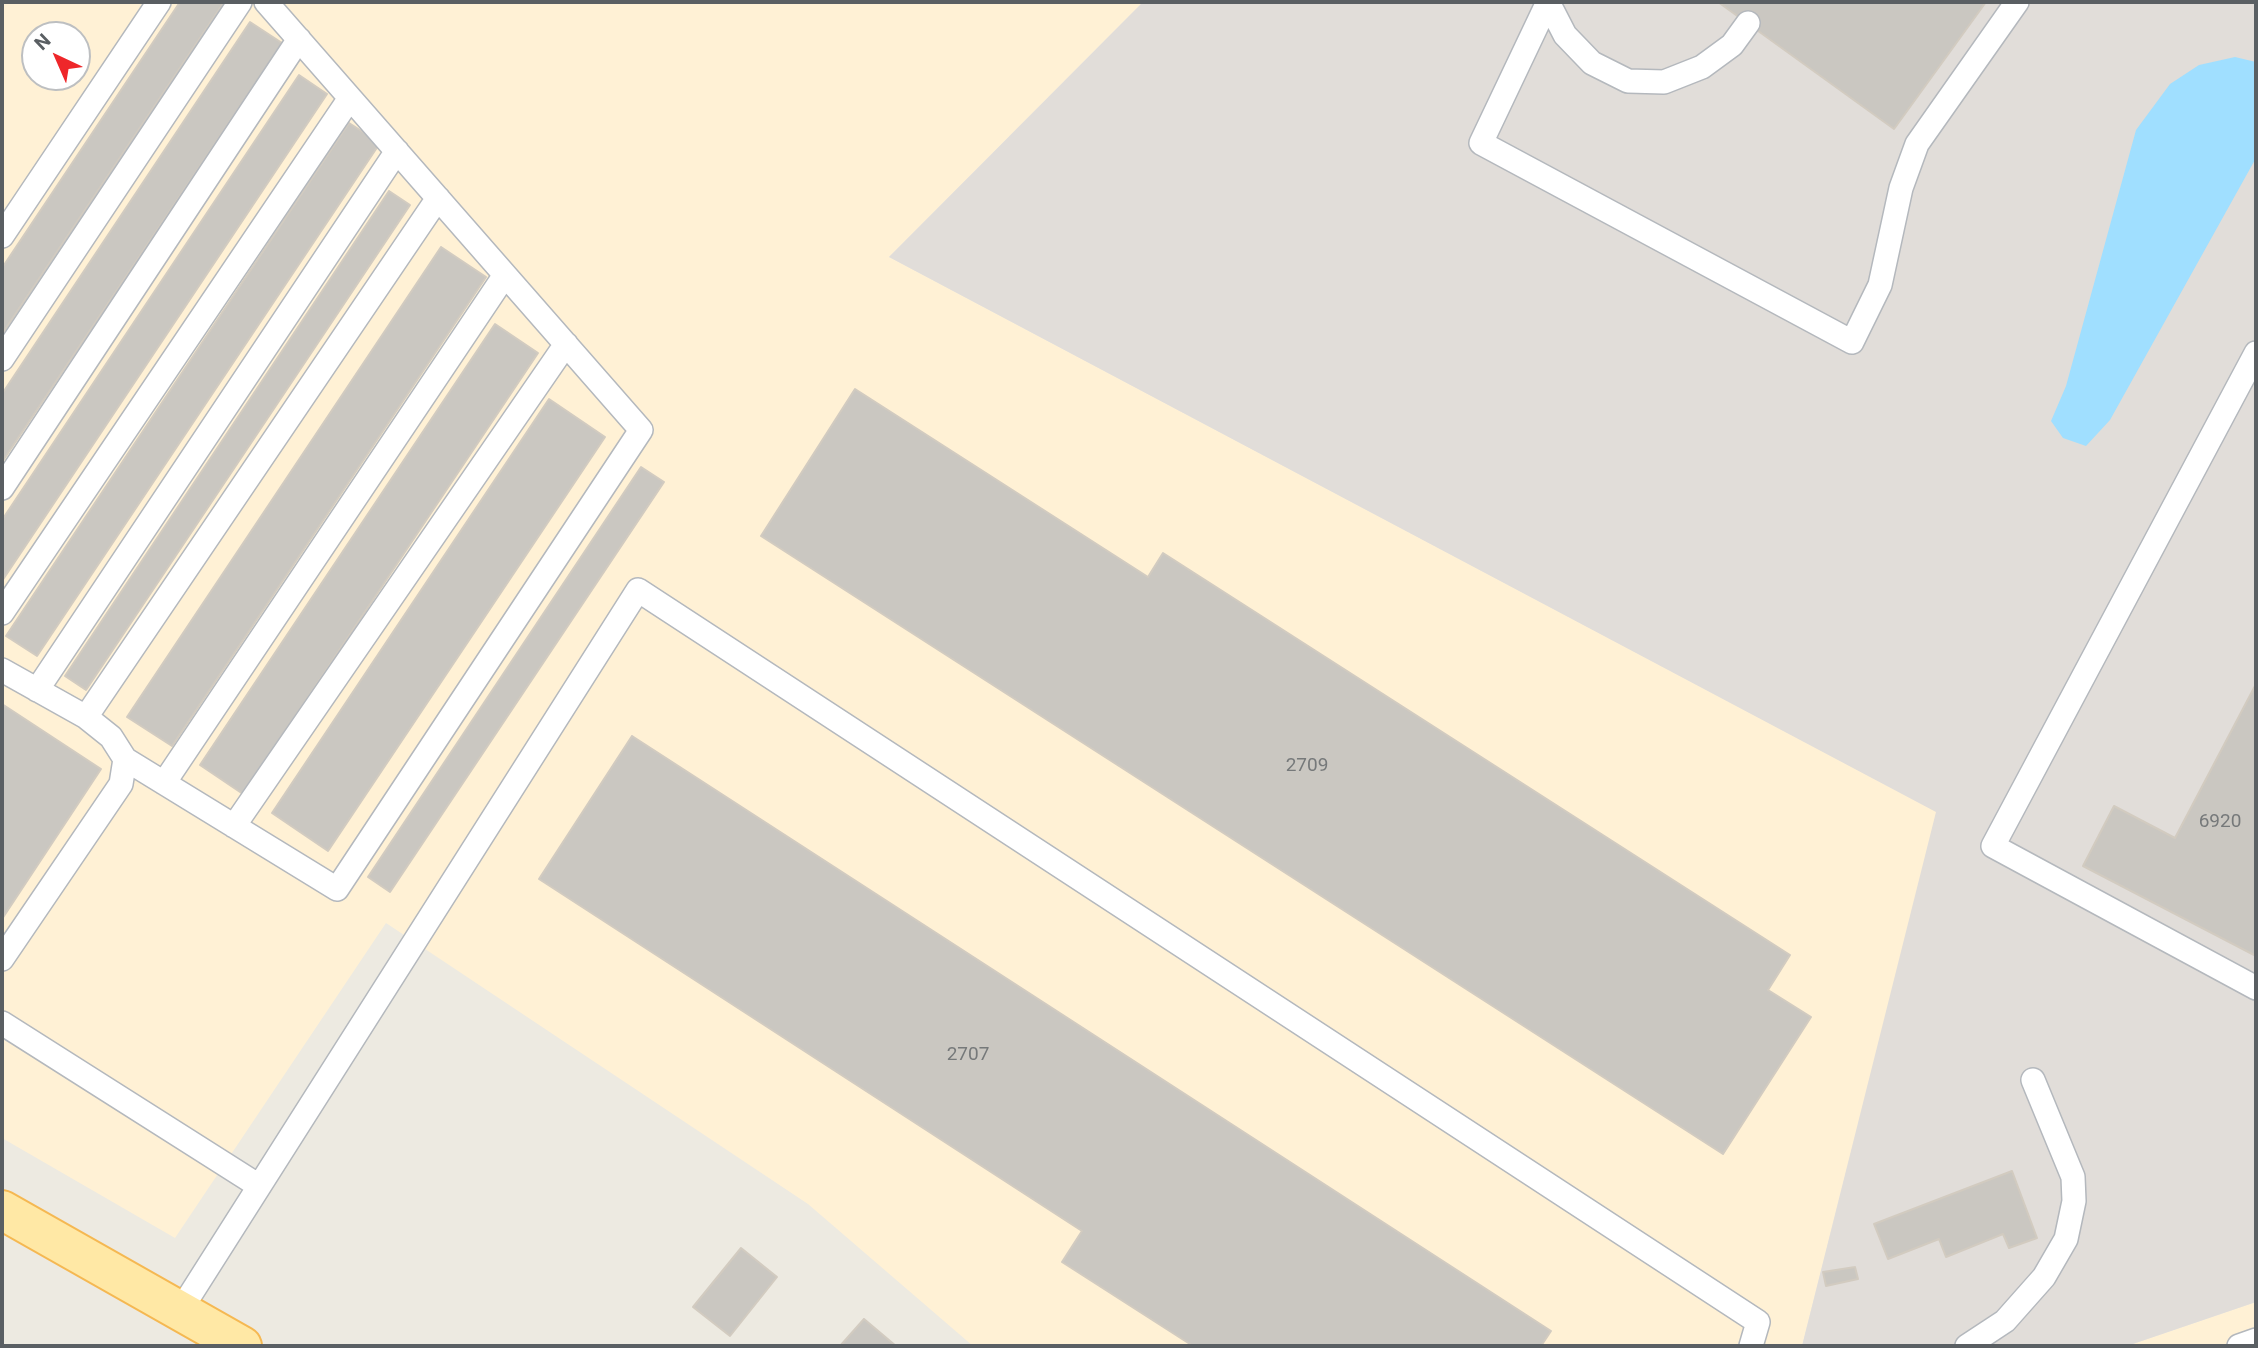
<!DOCTYPE html>
<style>
body{margin:0}
#map{position:relative;width:2258px;height:1348px;overflow:hidden;background:#edeae1;font-family:Roboto,sans-serif}
canvas{display:block}
.frame{position:absolute;inset:0;border:4px solid #5a5f63;pointer-events:none}
.north{position:absolute;left:21px;top:21px;width:70px;height:70px;box-sizing:border-box;background:#fff;border:2px solid #bdbfc1;border-radius:50%;rotate:316deg;font-size:19px;font-weight:700;line-height:28px;text-align:center;color:#5a5f63}
.north::after{content:'';display:block;margin:auto;width:24px;height:32px;background:#ee272a;clip-path:polygon(50% 0,100% 100%,50% 72%,0 100%)}
</style>
<div id="map">
<canvas width="2258" height="1348"></canvas>
<div class="frame"></div>
<div class="north">N</div>
</div>
<script>
const g = document.querySelector('canvas').getContext('2d');
g.lineJoin = 'round';
function fill(path, color) {
  g.fillStyle = color;
  g.fill(path, 'evenodd');
}
function shape(rows) {
  const path = new Path2D();
  for (const r of rows) {
    path.moveTo(r[0], r[1]);
    for (let i = 2; i < r.length; i += 2) path.lineTo(r[i], r[i + 1]);
  }
  return path;
}
function stroke(path, color, width, dash) {
  g.strokeStyle = color;
  g.lineWidth = width;
  g.lineCap = dash ? 'butt' : 'round';
  g.setLineDash(dash || []);
  g.stroke(path);
}
function drawText(font, color, halo, rows, align = 'center') {
  g.font = font + ' Roboto,sans-serif';
  g.lineWidth = 5;
  g.setLineDash([]);
  g.textBaseline = 'middle';
  g.strokeStyle = halo;
  g.fillStyle = color;
  for (const [text, x, y, turn = 0] of rows) {
    g.save();
    g.translate(x, y);
    g.rotate((+turn || 0) * Math.PI / 180);
    g.textAlign = isNaN(turn) ? turn : align;
    if (halo) g.strokeText(text, 0, 0);
    g.fillText(text, 0, 0);
    g.restore();
  }
}
const commercial = shape([
 [2,2,1143,2,889,257,1937,812,1802,1346,973,1346,808,1204,386,923,175,1238,2,1138],
 [35,35,77,35,77,77,35,77],
 [2256,1302,2256,1346,2127,1346]
]);
const industrial = shape([
 [1143,2,2256,2,2256,1302,2127,1346,1802,1346,1936,812,889,257]
]);
const water = shape([
 [2235,57,2256,62,2256,158,2110,420,2086,446,2063,438,2051,421,2066,386,2136,130,2170,84,2199,65]
]);
const building = shape([
 [180,2,224,2,2,334,2,268,180,2],
 [1718,2,1986,2,1894,129,1718,2],
 [250,22,282,43,2,462,2,394,250,22],
 [299,75,327,94,2,581,2,520,299,75],
 [349,123,380,143,37,656,6,636,349,123],
 [389,191,410,205,86,690,65,676,389,191],
 [441,247,486,277,172,746,127,717,441,247],
 [495,324,538,353,243,794,200,765,495,324],
 [855,389,1148,577,1163,553,1790,955,1768,990,1811,1017,1723,1154,761,536,855,389],
 [549,399,605,437,328,851,272,813,549,399],
 [641,467,664,482,390,892,368,877,641,467],
 [2256,684,2256,956,2083,866,2114,806,2175,838,2256,684],
 [2,704,101,769,2,919,2,704],
 [632,736,1551,1331,1541,1346,1193,1346,1062,1262,1082,1231,539,879,632,736],
 [2012,1171,2037,1238,2009,1248,2003,1234,1946,1257,1939,1239,1888,1259,1874,1224,2012,1171],
 [741,1248,777,1277,730,1336,693,1307,741,1248],
 [1855,1267,1858,1279,1826,1286,1823,1272,1855,1267],
 [864,1319,896,1346,840,1346,864,1319]
]);
const lane = shape([
 [1548,2,1481,143,1852,342,1880,285,1901,188,1917,144,2017,2],
 [1548,2,1565,35,1592,63,1628,81,1664,82,1702,67,1732,45,1748,23],
 [2,236,159,2],
 [2256,353,1993,846,2256,988],
 [2,359,240,2],
 [2,488,299,39],
 [2,613,350,98],
 [2,670,86,717,111,737,125,759,121,784,2,959],
 [37,690,397,151],
 [86,717,438,198],
 [125,759,337,889,641,430,266,2],
 [164,783,505,275],
 [234,826,566,344],
 [2,1023,259,1186],
 [180,1311,638,590,1758,1322,1751,1346],
 [1967,1346,2005,1321,2044,1277,2066,1239,2074,1201,2073,1177,2033,1080],
 [2239,1346,2256,1340]
]);
const primary = shape([
 [2,1210,242,1346]
]);
const numberNames = [
 ["2709",1307,766],
 ["6920",2220,822],
 ["2707",968,1055]
];
fill(commercial, '#fff1d5');
fill(industrial, '#e1ddd9');
fill(water, '#a0dfff');
fill(building, '#cac7c1');
stroke(building, '#d2cbc0', 2);
stroke(lane, '#b4b8bd', 26);
stroke(primary, '#f5b852', 42);
stroke(lane, '#fff', 23);
stroke(primary, '#ffe8a5', 38);
drawText('19px', '#76797a', null, numberNames);
</script>
